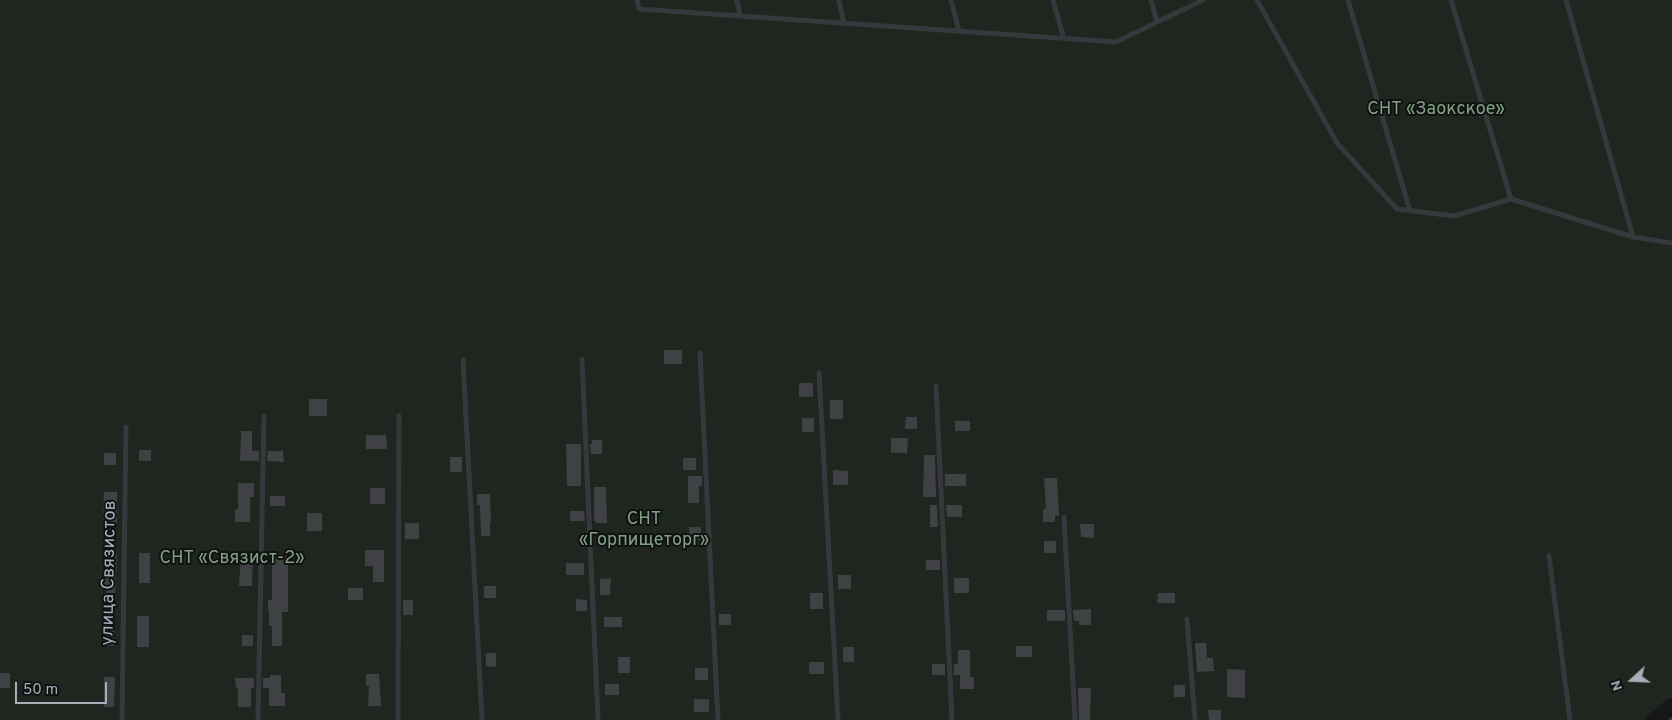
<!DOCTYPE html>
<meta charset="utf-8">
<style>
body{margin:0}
#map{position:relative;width:1672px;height:720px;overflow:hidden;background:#161618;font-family:Overpass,sans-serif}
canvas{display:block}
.north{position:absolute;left:1607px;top:655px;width:50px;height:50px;-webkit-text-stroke:4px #111113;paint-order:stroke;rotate:250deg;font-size:14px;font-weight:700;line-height:20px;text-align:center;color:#a8adb8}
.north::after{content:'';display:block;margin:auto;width:18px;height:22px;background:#a8adb8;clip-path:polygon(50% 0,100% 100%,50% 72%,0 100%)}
.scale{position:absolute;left:15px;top:682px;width:92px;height:22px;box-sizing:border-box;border:2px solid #a8adb8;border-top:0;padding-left:6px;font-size:15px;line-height:18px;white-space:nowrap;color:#a8adb8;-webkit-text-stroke:4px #111113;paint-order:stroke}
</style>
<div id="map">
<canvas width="1672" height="720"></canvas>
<div class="north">N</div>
<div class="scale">50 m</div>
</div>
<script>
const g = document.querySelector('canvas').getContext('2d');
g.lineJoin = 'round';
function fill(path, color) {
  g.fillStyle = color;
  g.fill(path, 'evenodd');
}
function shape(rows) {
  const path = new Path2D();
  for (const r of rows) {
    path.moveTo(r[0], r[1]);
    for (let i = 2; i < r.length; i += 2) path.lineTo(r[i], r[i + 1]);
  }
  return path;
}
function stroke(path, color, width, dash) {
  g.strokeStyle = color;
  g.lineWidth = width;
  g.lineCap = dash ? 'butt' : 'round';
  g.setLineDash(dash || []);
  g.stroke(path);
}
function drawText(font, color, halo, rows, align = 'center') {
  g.font = font + ' Overpass,sans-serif';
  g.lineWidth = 4;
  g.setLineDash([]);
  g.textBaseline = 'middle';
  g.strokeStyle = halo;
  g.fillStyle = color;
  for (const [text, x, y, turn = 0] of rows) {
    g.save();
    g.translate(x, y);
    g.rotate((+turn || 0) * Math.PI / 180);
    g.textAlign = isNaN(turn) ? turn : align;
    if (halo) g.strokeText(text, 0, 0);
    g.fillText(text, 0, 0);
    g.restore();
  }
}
const green = shape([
 [0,0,1672,0,1672,699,1667,699,1644,720,0,720]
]);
const building = shape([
 [664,350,682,350,682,364,664,364],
 [799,383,813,383,813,397,799,397],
 [309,399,327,399,327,416,309,416],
 [830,400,843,400,843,419,830,419],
 [906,417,917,417,917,429,905,429],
 [802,418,814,418,814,432,802,432],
 [955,421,970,421,970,431,955,431],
 [241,431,252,431,252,451,259,451,259,461,240,461],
 [366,435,386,435,387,449,366,449],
 [891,438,908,438,907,453,891,453],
 [592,440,602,440,602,454,591,454,590,444,592,444],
 [566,444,581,444,581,486,567,486],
 [139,450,151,450,151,461,139,461],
 [268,451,283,451,284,462,267,461],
 [104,453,116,453,116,465,104,465],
 [924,455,935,455,936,497,923,497],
 [450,457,462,457,462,472,450,472],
 [683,458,696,458,696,470,683,470],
 [833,470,848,471,848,485,833,485],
 [945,474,966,474,966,486,945,486],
 [688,476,702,476,702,486,699,486,699,503,688,503],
 [1044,478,1057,478,1059,516,1055,516,1055,522,1043,522,1043,509,1046,509],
 [238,483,254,483,254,497,250,497,250,522,235,522,235,509,238,509],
 [594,487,606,487,607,523,596,523,596,521,594,521],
 [370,488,385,488,385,504,370,504],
 [104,492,117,492,117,523,103,523],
 [477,494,490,494,491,522,490,522,490,536,481,536,480,505,477,505],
 [270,496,285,496,285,506,270,506],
 [930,505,937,505,938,527,930,527],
 [946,505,962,505,962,517,947,517],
 [570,511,584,511,585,521,570,521],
 [307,513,322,513,322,531,307,531],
 [405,523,419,523,419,539,405,539],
 [1080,524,1094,524,1094,538,1081,537],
 [689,527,701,527,701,540,689,539],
 [1044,541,1056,541,1056,553,1044,553],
 [365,550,384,550,384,582,373,582,373,566,365,566],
 [139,553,150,553,150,583,139,583],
 [106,554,117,554,115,593,106,593,106,589,100,589,100,578,106,578],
 [241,555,253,555,252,586,239,586],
 [272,556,288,556,288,612,282,612,282,646,272,646,272,626,269,626,269,612,268,612,268,600,272,600],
 [926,560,940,560,940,570,926,570],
 [566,563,584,563,584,575,566,575],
 [838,575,851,575,851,589,838,589],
 [611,578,610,595,600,595,600,579],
 [954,578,969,578,969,593,954,593],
 [484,586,496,586,496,598,484,598],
 [348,588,363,588,363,600,348,600],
 [810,593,823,593,823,609,810,609],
 [1158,593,1175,593,1175,603,1157,603],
 [576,599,587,600,587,611,576,611],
 [403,600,413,600,413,615,403,615],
 [1091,609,1091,625,1079,625,1079,621,1074,621,1073,610],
 [1047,610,1065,610,1065,621,1047,621],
 [719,614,731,614,731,625,719,625],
 [102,615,114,615,114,646,103,646],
 [137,616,149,616,149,647,137,647],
 [604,617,622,617,622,627,604,627],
 [242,635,253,635,253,646,242,646],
 [1195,643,1206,643,1207,658,1213,658,1214,671,1197,672],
 [1016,646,1032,646,1032,657,1016,657],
 [843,647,854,647,854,662,843,662],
 [958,650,970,650,970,677,974,677,974,689,960,689,960,675,954,675,954,664,958,664],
 [486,653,496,653,496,667,486,666],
 [618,657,630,657,630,673,618,673],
 [809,662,824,662,824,674,809,674],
 [932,664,945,664,945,675,932,675],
 [695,668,708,668,708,680,695,680],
 [1227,669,1245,670,1245,698,1227,697],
 [0,673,10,673,10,688,0,688],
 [366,674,379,674,381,706,368,706,369,686,366,686],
 [270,675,281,675,281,693,285,693,285,706,269,706,269,688,263,688,263,678,270,678],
 [104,677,115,677,114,707,104,707],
 [235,678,254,678,254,688,251,688,251,707,238,707,238,688,236,688],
 [605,684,619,684,619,695,605,695],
 [1174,685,1185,685,1185,697,1174,697],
 [1078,688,1091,688,1090,720,1079,720],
 [694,699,709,699,709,712,694,712],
 [1208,710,1221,710,1221,720,1209,720]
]);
const lane = shape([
 [637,0,639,9,1116,42,1203,0],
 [737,0,740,16],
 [839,0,844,24],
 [951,0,959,31],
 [1053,0,1064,39],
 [1151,0,1157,22],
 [1257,0,1337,143,1397,209,1454,216,1511,199,1633,237,1672,243],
 [1348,0,1410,211],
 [1451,0,1511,199],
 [1566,0,1633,237],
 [700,353,718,720],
 [582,359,598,720],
 [463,360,482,720],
 [819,373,838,720],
 [936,386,952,720],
 [1064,517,1075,720],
 [1549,556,1570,720],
 [1187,619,1195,720],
 [122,720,126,427],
 [258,720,264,416],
 [398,720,399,416],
 [1671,720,1672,720]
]);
const parkNames = [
 ["СНТ «Заокское»",1436,110],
 ["СНТ",644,520],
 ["«Горпищеторг»",644,541],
 ["СНТ «Связист-2»",232,559]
];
const streetNames = [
 ["улица Связистов",110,573,-89]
];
fill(green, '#1e261f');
fill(building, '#404145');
stroke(lane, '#37383d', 5);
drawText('18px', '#7fa381', '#111113', parkNames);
drawText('18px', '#a8adb8', '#111113', streetNames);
</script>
